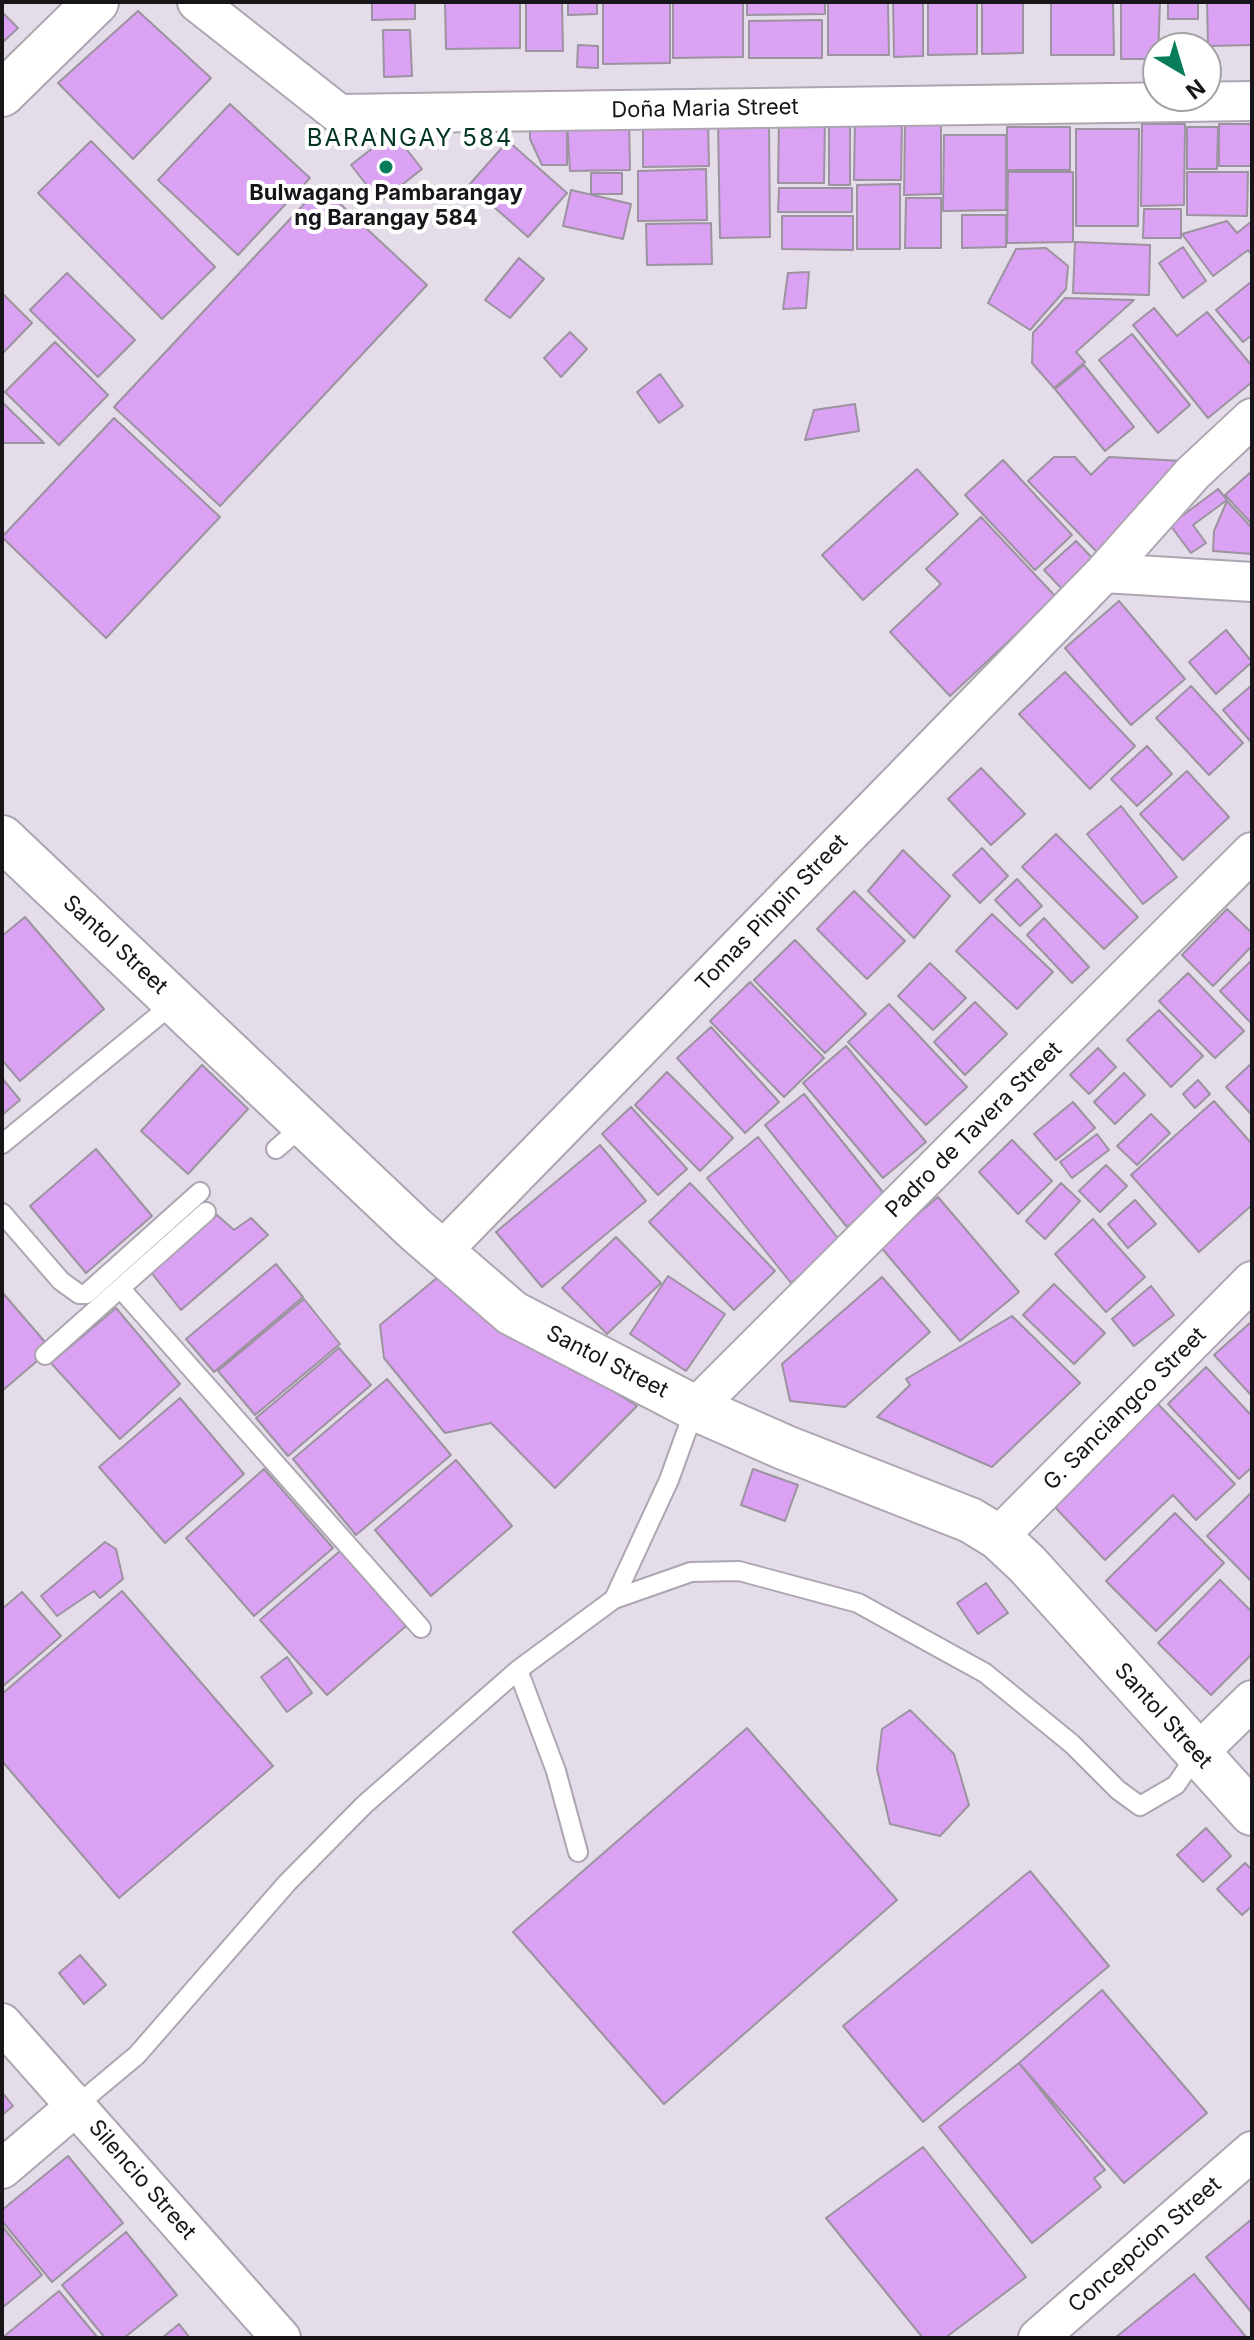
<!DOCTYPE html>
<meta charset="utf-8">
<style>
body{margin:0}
#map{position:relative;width:1254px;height:2340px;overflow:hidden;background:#e5dce9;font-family:Inter,sans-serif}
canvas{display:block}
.frame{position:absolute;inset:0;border:4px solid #18151a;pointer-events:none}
.north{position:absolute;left:1142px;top:32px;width:80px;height:80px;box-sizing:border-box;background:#fff;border:2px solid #a3a1a3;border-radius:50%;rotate:142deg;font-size:22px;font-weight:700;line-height:32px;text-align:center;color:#18151a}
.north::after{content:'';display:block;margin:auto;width:28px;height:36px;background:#077d5b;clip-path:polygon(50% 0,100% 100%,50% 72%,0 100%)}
</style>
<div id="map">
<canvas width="1254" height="2340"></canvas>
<div class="frame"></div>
<div class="north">N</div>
</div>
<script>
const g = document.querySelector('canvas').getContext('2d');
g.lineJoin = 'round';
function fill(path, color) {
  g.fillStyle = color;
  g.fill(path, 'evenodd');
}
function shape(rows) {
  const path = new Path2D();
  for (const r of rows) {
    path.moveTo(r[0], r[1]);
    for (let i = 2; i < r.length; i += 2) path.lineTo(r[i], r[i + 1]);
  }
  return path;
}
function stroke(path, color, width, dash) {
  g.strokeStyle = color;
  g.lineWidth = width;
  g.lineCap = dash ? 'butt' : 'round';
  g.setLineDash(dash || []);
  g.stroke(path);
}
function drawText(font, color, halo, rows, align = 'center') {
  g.font = font + ' Inter,sans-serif';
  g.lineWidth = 8;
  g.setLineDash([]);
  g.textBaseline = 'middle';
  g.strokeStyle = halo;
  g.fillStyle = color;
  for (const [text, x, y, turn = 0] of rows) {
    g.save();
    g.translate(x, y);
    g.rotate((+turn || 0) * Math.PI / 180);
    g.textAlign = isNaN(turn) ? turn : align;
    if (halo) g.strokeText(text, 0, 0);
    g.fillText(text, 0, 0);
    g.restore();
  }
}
const building = shape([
 [372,2,415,2,415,19,372,20,372,2],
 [445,2,520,2,520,48,446,49,445,2],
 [526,2,562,2,563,51,526,51,526,2],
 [568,2,597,2,597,14,568,15,568,2],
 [603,2,670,2,670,63,603,64,603,2],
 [673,2,743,2,743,57,673,58,673,2],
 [747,2,825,2,825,14,747,15,747,2],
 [828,2,888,2,889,55,828,55,828,2],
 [893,2,923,2,923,56,894,57,893,2],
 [928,2,977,2,977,54,928,55,928,2],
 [982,2,1023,2,1023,53,982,54,982,2],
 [1051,2,1113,2,1114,55,1051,55,1051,2],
 [1121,2,1160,2,1158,59,1121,59,1121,2],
 [1168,2,1198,2,1198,19,1168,19,1168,2],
 [1207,2,1252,2,1252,45,1208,46,1207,2],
 [138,11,211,78,133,159,58,83,138,11],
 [2,12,18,28,2,43,2,12],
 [822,20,822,58,749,58,749,21,822,20],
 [383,30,410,30,412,76,384,77,383,30],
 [578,45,598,46,598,68,577,67,578,45],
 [230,104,310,178,238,255,158,180,230,104],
 [829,114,850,114,850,185,829,185,829,114],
 [779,117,825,117,824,183,778,183,779,117],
 [629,119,630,170,570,171,567,122,629,119],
 [855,121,902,121,901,180,854,180,855,121],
 [530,122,567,122,567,165,542,165,530,139,530,122],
 [769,122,770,237,720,238,718,123,769,122],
 [708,123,709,166,643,167,643,125,708,123],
 [1142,124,1185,124,1184,205,1141,206,1142,124],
 [1219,124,1252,124,1252,166,1219,166,1219,124],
 [905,125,941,125,941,194,904,195,905,125],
 [1007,127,1070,127,1070,170,1007,170,1007,127],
 [1187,127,1218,127,1217,169,1187,169,1187,127],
 [1076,129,1139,129,1138,226,1076,226,1076,129],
 [393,132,422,169,380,202,351,165,393,132],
 [944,135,1006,135,1006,210,943,211,944,135],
 [91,141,215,267,162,319,38,193,91,141],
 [508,141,567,193,528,237,469,185,508,141],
 [706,169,707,220,638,221,638,171,706,169],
 [1008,172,1073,172,1073,242,1007,243,1008,172],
 [1187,172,1248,172,1247,216,1187,215,1187,172],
 [591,173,622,173,622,194,591,194,591,173],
 [900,184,900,249,857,249,857,185,900,184],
 [321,186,427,285,220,506,114,407,321,186],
 [779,188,852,188,852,212,778,212,779,188],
 [571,190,631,204,623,239,563,226,571,190],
 [906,198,941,198,941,248,905,248,906,198],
 [1144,209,1181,209,1181,238,1143,238,1144,209],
 [962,215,1006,215,1006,247,962,248,962,215],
 [782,216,853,216,853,250,782,249,782,216],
 [1227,221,1237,233,1252,221,1252,255,1248,250,1213,276,1182,234,1227,221],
 [711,223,712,264,647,265,646,224,711,223],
 [1075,242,1150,245,1149,295,1073,293,1075,242],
 [1183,247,1206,281,1183,298,1159,263,1183,247],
 [1046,248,1068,266,1066,289,1030,330,988,303,1016,249,1046,248],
 [519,258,544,279,510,318,485,300,519,258],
 [809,272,806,308,783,309,788,273,809,272],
 [67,273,135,340,98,377,30,310,67,273],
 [1251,282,1252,335,1243,342,1216,310,1251,282],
 [2,293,32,323,2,354,2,293],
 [1065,298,1134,300,1076,352,1085,362,1054,388,1032,363,1033,333,1065,298],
 [1154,308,1177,336,1207,312,1252,366,1252,382,1208,418,1133,325,1154,308],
 [570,332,587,349,561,377,544,358,570,332],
 [1132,334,1190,405,1158,433,1099,360,1132,334],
 [55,342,108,395,59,445,5,392,55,342],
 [1084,365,1134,427,1105,451,1055,389,1084,365],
 [660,374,683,406,659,423,637,392,660,374],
 [2,402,44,443,2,443,2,402],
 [855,404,859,431,805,440,814,410,855,404],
 [114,418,220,517,106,638,2,537,114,418],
 [1054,457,1075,457,1091,475,1109,457,1183,461,1130,514,1135,520,1099,554,1028,481,1054,457],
 [1003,460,1072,535,1035,570,965,495,1003,460],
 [917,469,958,514,863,600,822,555,917,469],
 [1252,471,1252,524,1225,495,1252,471],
 [1218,489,1227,500,1193,525,1206,543,1191,553,1170,525,1218,489],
 [1227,501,1252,528,1252,554,1213,551,1214,531,1227,501],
 [981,517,1056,597,950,696,890,632,941,584,926,569,981,517],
 [1076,541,1094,560,1062,589,1044,570,1076,541],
 [1119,601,1185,679,1131,725,1065,648,1119,601],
 [1226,630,1252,662,1216,694,1189,662,1226,630],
 [1065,672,1135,746,1090,789,1019,714,1065,672],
 [1252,685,1252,743,1223,710,1252,685],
 [1191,686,1243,743,1209,775,1156,718,1191,686],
 [1147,746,1172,774,1137,806,1111,779,1147,746],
 [981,768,1025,814,991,845,948,799,981,768],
 [1187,771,1229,817,1183,860,1140,814,1187,771],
 [1121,806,1177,877,1143,904,1087,834,1121,806],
 [1056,834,1138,917,1104,949,1022,867,1056,834],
 [982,848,1008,876,980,903,953,875,982,848],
 [903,850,950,896,914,938,868,891,903,850],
 [1017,879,1042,906,1020,926,995,900,1017,879],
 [854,891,905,941,867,979,817,929,854,891],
 [1227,909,1252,933,1252,946,1213,986,1182,955,1227,909],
 [992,914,1053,972,1017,1009,956,951,992,914],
 [25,917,104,1009,20,1081,2,1060,2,936,25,917],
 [1044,918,1089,967,1072,983,1027,935,1044,918],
 [795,940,866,1014,825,1053,754,980,795,940],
 [1252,960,1252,1024,1220,991,1252,960],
 [930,963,966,998,933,1030,898,996,930,963],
 [1188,973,1244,1031,1215,1058,1159,1001,1188,973],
 [750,982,824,1058,784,1097,710,1021,750,982],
 [975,1002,1007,1034,965,1075,934,1042,975,1002],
 [889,1004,967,1087,926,1125,848,1042,889,1004],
 [1159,1010,1203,1056,1171,1087,1127,1040,1159,1010],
 [711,1027,779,1102,745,1133,677,1058,711,1027],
 [846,1046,926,1142,883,1178,803,1083,846,1046],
 [1098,1048,1116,1067,1089,1094,1070,1075,1098,1048],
 [1252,1063,1252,1115,1226,1087,1252,1063],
 [202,1065,248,1109,188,1174,141,1131,202,1065],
 [667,1072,733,1138,700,1171,635,1105,667,1072],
 [1124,1073,1145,1095,1115,1124,1094,1102,1124,1073],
 [2,1078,20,1100,2,1115,2,1078],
 [1198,1080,1210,1094,1195,1108,1183,1094,1198,1080],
 [804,1094,886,1196,847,1227,765,1125,804,1094],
 [1214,1101,1252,1144,1252,1205,1199,1252,1131,1175,1214,1101],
 [1073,1102,1095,1128,1056,1160,1034,1134,1073,1102],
 [631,1107,687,1169,658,1195,602,1134,631,1107],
 [1151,1114,1170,1133,1137,1165,1117,1146,1151,1114],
 [1097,1134,1109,1150,1072,1178,1060,1162,1097,1134],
 [758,1137,841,1242,791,1283,707,1178,758,1137],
 [1012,1140,1052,1181,1018,1214,979,1172,1012,1140],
 [600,1145,646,1201,542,1287,496,1232,600,1145],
 [96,1149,152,1216,86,1273,30,1206,96,1149],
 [1106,1165,1127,1186,1100,1212,1079,1191,1106,1165],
 [690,1183,775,1271,734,1310,649,1222,690,1183],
 [1061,1183,1080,1201,1045,1239,1026,1221,1061,1183],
 [938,1197,1019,1292,960,1341,880,1246,938,1197],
 [1135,1200,1156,1224,1128,1248,1108,1224,1135,1200],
 [217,1215,234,1230,251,1218,268,1235,181,1310,150,1271,217,1215],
 [1093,1219,1145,1277,1106,1312,1055,1254,1093,1219],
 [616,1237,661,1283,607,1334,562,1288,616,1237],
 [276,1264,303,1297,214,1372,186,1339,276,1264],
 [449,1268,513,1329,637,1406,555,1488,491,1423,445,1433,384,1358,380,1325,449,1268],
 [668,1276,725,1314,686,1371,630,1334,668,1276],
 [882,1277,930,1332,845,1407,790,1401,782,1364,882,1277],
 [1054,1284,1105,1333,1074,1364,1023,1315,1054,1284],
 [1151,1286,1174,1315,1134,1346,1112,1319,1151,1286],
 [2,1292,51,1349,2,1391,2,1292],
 [304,1299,340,1344,255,1415,218,1371,304,1299],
 [116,1308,180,1384,120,1439,51,1363,116,1308],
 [1012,1316,1080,1383,992,1467,877,1417,910,1385,906,1379,1012,1316],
 [1251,1322,1252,1323,1252,1396,1214,1355,1251,1322],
 [339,1348,371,1385,288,1456,256,1418,339,1348],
 [1206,1367,1252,1416,1252,1467,1239,1479,1168,1404,1206,1367],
 [387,1379,451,1455,356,1535,293,1459,387,1379],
 [180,1398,244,1474,165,1543,99,1467,180,1398],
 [1156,1402,1235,1484,1196,1520,1173,1495,1105,1560,1051,1503,1156,1402],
 [456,1460,512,1526,431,1596,375,1530,456,1460],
 [264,1469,333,1548,254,1616,186,1538,264,1469],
 [753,1469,798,1485,785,1521,741,1505,753,1469],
 [1252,1492,1252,1582,1207,1536,1252,1492],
 [1175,1513,1224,1563,1156,1631,1106,1581,1175,1513],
 [105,1542,116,1549,123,1579,100,1598,94,1591,57,1616,41,1596,105,1542],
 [340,1551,406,1626,327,1695,260,1620,340,1551],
 [1220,1580,1252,1612,1252,1654,1211,1695,1158,1643,1220,1580],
 [986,1583,1008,1613,978,1634,957,1603,986,1583],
 [122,1591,273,1766,119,1898,2,1761,2,1694,122,1591],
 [22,1592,61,1636,2,1687,2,1609,22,1592],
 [287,1657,312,1693,287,1712,261,1677,287,1657],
 [910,1710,954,1754,969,1805,940,1836,890,1824,877,1769,882,1729,910,1710],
 [747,1728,897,1900,664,2104,513,1932,747,1728],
 [1206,1828,1231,1856,1203,1882,1177,1855,1206,1828],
 [1245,1863,1252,1870,1252,1906,1242,1915,1217,1889,1245,1863],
 [1030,1871,1109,1966,923,2122,843,2026,1030,1871],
 [80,1955,106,1985,84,2004,59,1973,80,1955],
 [1102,1990,1207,2113,1124,2183,1019,2063,1102,1990],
 [1019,2063,1105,2170,1094,2178,1101,2187,1032,2243,939,2127,1019,2063],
 [2,2092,13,2106,2,2115,2,2092],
 [923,2147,1026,2277,945,2338,923,2338,826,2218,923,2147],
 [68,2156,123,2223,52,2282,2,2221,2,2210,68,2156],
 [1252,2219,1252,2313,1206,2257,1252,2219],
 [2,2226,42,2275,2,2308,2,2226],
 [126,2232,177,2295,124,2338,105,2338,62,2285,126,2232],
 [1194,2274,1247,2338,1115,2338,1194,2274],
 [59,2291,98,2338,2,2338,59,2291],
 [179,2324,190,2338,162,2338,179,2324]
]);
const service = shape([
 [2,1144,175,1002],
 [276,1149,304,1125],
 [2,1213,61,1281,79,1294,86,1294,200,1192],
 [121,1289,421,1628],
 [45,1355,206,1212],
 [614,1599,669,1480,695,1408],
 [518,1670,556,1771,578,1852],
 [76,2106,137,2055,287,1883,364,1805,518,1670,614,1599,691,1572,739,1571,858,1603,985,1673,1072,1744,1118,1790,1140,1806,1176,1785,1197,1754]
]);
const minor = shape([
 [197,2,339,114,1252,101],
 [1104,573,1252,582],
 [440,1253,1104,573,1193,473,1252,418],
 [695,1408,1252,852],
 [998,1537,1252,1281],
 [1197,1754,1252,1700],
 [2,2023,281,2338],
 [2,2169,76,2106],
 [1038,2338,1252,2151]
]);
const tertiary = shape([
 [2,94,96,2],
 [2,838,416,1230,512,1313,695,1408,786,1448,970,1520,998,1537,1027,1564,1252,1813]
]);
const markers = [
 [386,167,8,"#077d5b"]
];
const streetNames = [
 ["Doña Maria Street",705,109,-1],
 ["Tomas Pinpin Street",772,913,-46],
 ["Santol Street",115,945,43],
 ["Padro de Tavera Street",974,1130,-45],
 ["Santol Street",607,1362,27],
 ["G. Sanciangco Street",1125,1409,-45],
 ["Santol Street",1163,1716,48],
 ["Silencio Street",142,2180,49],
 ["Concepcion Street",1145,2245,-41]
];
const poiNames = [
 ["Bulwagang Pambarangay",386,193],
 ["ng Barangay 584",386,218]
];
const neighbourhoodNames = [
 ["BARANGAY 584",410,139]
];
fill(building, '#dba2f3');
stroke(building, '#9b939f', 2);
stroke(service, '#ada5b1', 22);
stroke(minor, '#ada5b1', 42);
stroke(tertiary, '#ada5b1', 48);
stroke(service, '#fff', 18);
stroke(minor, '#fff', 38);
stroke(tertiary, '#fff', 44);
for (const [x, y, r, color] of markers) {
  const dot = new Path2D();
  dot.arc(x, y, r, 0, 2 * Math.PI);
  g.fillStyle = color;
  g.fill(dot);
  stroke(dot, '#fff', 3);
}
drawText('22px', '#18151a', '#fff', streetNames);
drawText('bold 22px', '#18151a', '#fff', poiNames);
g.letterSpacing = '2px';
drawText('24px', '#023525', '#fff', neighbourhoodNames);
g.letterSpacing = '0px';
</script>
